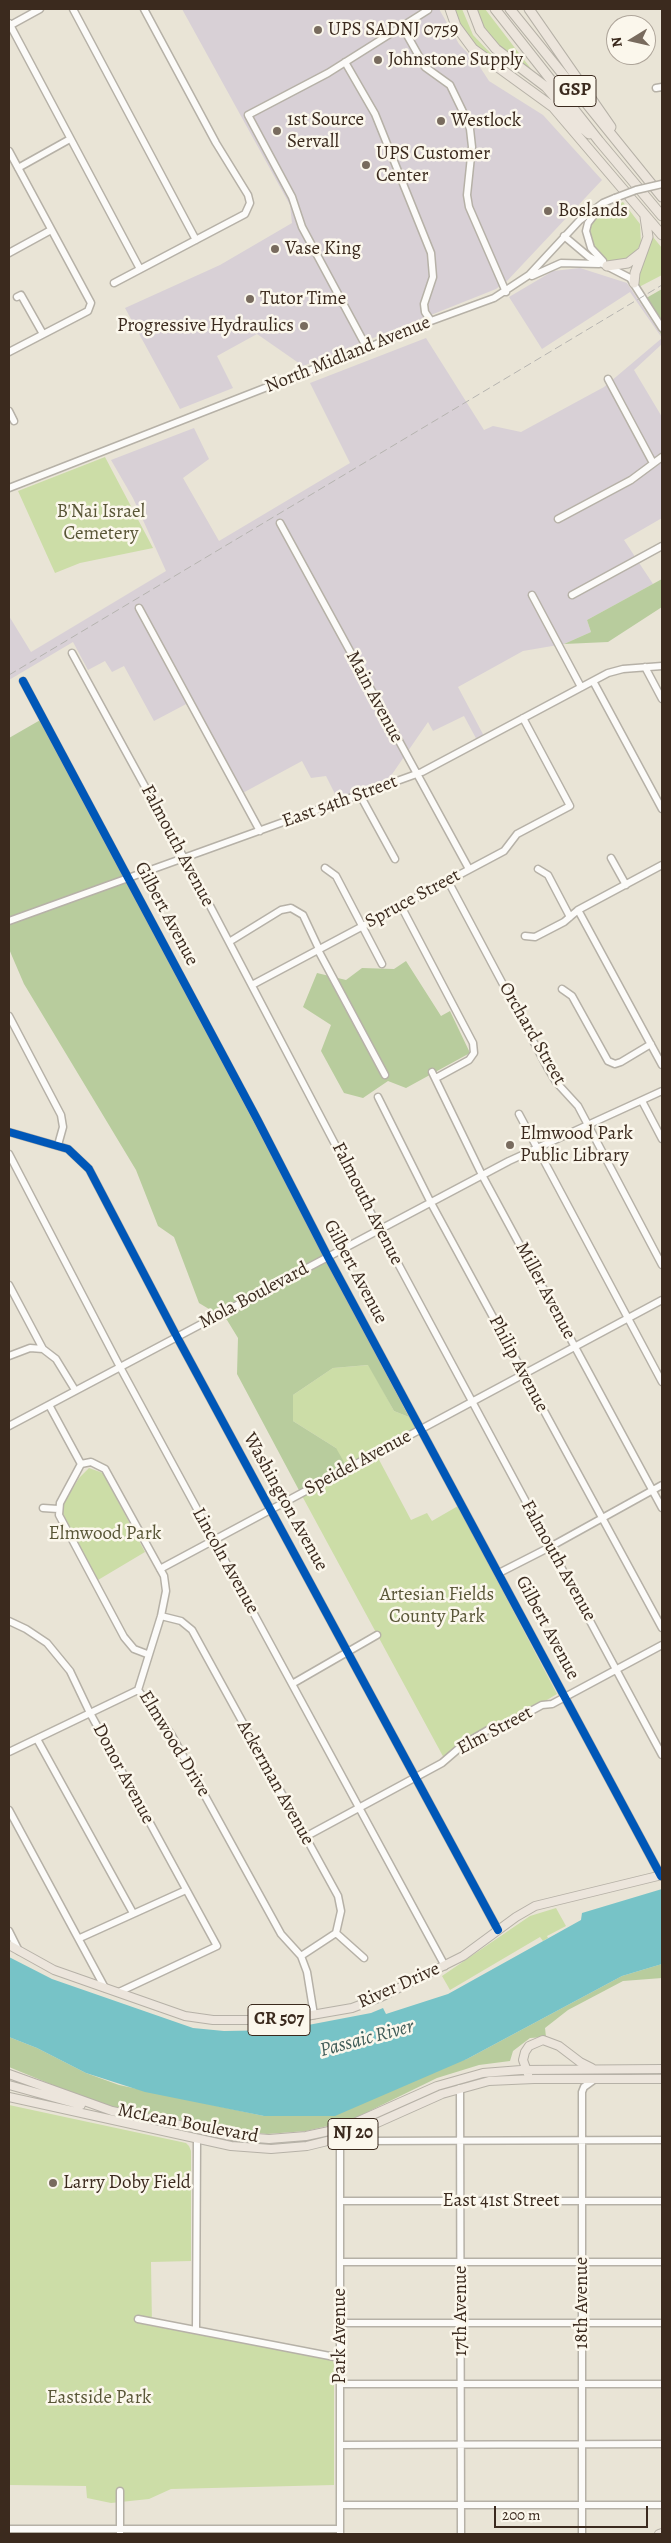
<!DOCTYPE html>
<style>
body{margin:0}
#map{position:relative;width:671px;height:2543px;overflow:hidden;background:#e9e4d6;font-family:Alegreya,serif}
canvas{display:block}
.frame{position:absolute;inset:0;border:10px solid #3b2a1e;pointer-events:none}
.north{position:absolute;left:606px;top:15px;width:50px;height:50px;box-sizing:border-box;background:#fbf7ec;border:1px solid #aea59a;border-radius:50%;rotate:261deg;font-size:14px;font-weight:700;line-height:20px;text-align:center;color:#3b2a1e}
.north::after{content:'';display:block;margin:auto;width:18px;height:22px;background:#786b5e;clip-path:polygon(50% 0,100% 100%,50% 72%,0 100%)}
.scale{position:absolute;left:494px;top:2506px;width:154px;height:22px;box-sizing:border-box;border:2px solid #3b2a1e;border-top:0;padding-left:6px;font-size:15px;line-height:18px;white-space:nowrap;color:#3b2a1e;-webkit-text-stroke:4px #fbf7ec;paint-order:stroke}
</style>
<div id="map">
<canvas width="671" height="2543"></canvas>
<div class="frame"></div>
<div class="north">N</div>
<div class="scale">200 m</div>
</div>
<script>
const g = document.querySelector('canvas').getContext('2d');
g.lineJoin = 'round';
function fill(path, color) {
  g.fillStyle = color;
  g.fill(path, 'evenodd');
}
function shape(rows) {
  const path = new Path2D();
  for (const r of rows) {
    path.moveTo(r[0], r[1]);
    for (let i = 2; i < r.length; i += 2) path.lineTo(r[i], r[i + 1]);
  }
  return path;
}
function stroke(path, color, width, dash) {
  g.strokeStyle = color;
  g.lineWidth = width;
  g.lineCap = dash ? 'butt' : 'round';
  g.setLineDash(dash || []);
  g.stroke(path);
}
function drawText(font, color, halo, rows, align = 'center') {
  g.font = font + ' Alegreya,serif';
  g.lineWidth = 5;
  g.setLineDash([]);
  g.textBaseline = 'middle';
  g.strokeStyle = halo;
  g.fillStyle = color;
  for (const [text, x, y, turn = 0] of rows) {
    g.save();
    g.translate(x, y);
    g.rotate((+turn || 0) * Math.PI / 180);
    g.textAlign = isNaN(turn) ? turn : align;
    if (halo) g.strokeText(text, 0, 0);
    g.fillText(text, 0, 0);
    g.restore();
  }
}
const industrial = shape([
 [182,9,439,9,459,44,478,64,489,81,543,115,602,180,507,281,496,289,303,366,257,334,217,356,233,388,180,409,125,308,220,265,292,223,290,205],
 [580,268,627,283,662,336,662,344,634,370,662,417,662,518,624,540,653,584,587,620,591,632,564,644,523,651,458,687,485,738,478,742,464,716,433,731,428,722,386,783,338,800,326,776,311,778,302,761,239,795,190,702,154,721,124,666,112,672,105,661,88,670,73,642,9,680,9,616,31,652,166,571,133,498,111,460,194,428,209,459,183,478,219,541,350,463,310,383,426,338,484,430,493,426,521,432,604,387,662,338,630,292,542,349,509,297,553,271]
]);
const green = shape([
 [453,9,462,9,473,35,497,60,527,83,480,53,458,24],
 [469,9,485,9,535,74,494,45],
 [623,202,640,224,641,243,634,256,625,261,609,262,597,254,589,236,590,222,602,211],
 [653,237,662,248,662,275,639,287,636,275],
 [105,457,153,548,80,563,55,573,18,491],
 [369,1365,394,1411,409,1417,422,1429,376,1454,411,1520,427,1513,432,1521,458,1506,557,1694,445,1760,301,1494,336,1448,293,1421,293,1395,333,1368],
 [89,1468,103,1473,145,1552,98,1580,62,1512,64,1503,79,1478],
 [556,1908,566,1926,547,1936,548,1938,543,1941,540,1937,450,1990,442,1976,530,1916],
 [9,2105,186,2143,189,2146,191,2151,191,2261,151,2262,152,2326,334,2360,334,2485,171,2489,149,2499,111,2503,87,2498,86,2486,9,2485]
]);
const forest = shape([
 [662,289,662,336,641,301],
 [662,579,662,607,608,642,564,644,591,632,587,620],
 [42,719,409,1417,394,1411,368,1365,333,1368,293,1395,293,1421,336,1448,348,1469,301,1494,237,1374,238,1338,227,1320,199,1303,174,1237,158,1226,136,1170,24,984,9,949,9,738],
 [406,961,441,1016,450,1011,470,1053,406,1088,388,1081,363,1098,344,1093,321,1051,331,1025,303,1007,317,973,346,980,362,968,394,969],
 [662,1964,662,1978,623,1981,568,2010,545,2028,546,2037,530,2038,513,2051,510,2061,479,2065,437,2078,349,2121,306,2131,267,2134,185,2124,94,2102,9,2067,9,2037,37,2048,86,2073,119,2085,264,2116,467,2059,622,1976]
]);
const water = shape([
 [662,1889,662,1964,622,1976,467,2059,335,2116,264,2116,145,2092,86,2073,37,2048,9,2037,9,1957,52,1979,193,2028,224,2031,282,2030,371,2013,383,2008,386,2014,448,1994,581,1920,582,1913]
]);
const minor = shape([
 [73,9,196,240],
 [9,23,140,269],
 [9,26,40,9],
 [402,26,425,67,450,85,465,116,470,129,472,147,467,195,469,207,506,292],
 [345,62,375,114,431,253,433,277,424,304,425,312,431,321],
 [656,88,662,87],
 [9,151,91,303,88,311,9,352],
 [18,168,70,139],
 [598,210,588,223,586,231,591,248,603,261],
 [564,236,589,257,630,278,662,328],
 [9,253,51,230],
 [532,276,561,263,599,264],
 [114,283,245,214,250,203,248,195,216,143,144,9],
 [17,297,21,295,43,334],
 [367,348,302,227,292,197,248,115,328,73,428,10],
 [608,379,653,463],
 [9,411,14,421],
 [9,488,367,348,431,321,494,298,529,275,580,220,603,203,615,198],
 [558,519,631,480,662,457],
 [280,523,469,869],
 [532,595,581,687],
 [572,595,662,546],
 [139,608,260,831],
 [72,653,208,902,380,1230,662,1755],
 [645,667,662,699],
 [23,681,257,1119,328,1257,661,1876],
 [593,681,662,809],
 [360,795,395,859],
 [611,858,626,885],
 [325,868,336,876,382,964],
 [538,869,548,875,570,917],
 [448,881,547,1067,556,1082,578,1106,662,1265],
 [401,906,473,1043,474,1053,469,1060,436,1078],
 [578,910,662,1065],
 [9,921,422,772,608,673,623,669,662,666],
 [525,936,535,937,564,922,578,910,662,865],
 [229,942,281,910,291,908,303,915,319,949],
 [318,950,385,1075],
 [252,985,504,851,517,834,570,806,523,718],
 [562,989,572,996,608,1061,615,1064,621,1062,651,1044],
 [9,1016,61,1115,63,1127,58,1145],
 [432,1072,482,1175,662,1508],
 [378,1097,431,1203,662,1628],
 [642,1101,662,1139],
 [519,1114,662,1382],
 [9,1132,68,1149,89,1169,177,1337,498,1930],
 [9,1154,120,1367,445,1966],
 [9,1285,43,1349,56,1359,75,1390],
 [9,1356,30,1348,43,1349],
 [49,1405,81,1464,91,1462,105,1469,164,1576,166,1591,161,1616,138,1690,171,1734,281,1934,301,1956,307,1972,314,2015],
 [9,1426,509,1161,662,1091],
 [81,1464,60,1503,59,1515,124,1637,134,1649,147,1654],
 [43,1508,58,1509],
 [160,1569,662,1300],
 [499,1573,550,1547,662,1485],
 [161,1616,181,1621,192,1630,338,1896,341,1911,336,1933,301,1956],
 [9,1621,26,1629,47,1643,70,1671,90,1713,217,1946,119,1992],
 [292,1684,377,1635],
 [37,1739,133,1913],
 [9,1752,138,1690],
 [9,1810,105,1988],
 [305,1837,442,1763,464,1744,488,1730,494,1731,542,1705,552,1704,662,1645],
 [9,1931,19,1951],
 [336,1933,364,1958],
 [80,1938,186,1890],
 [460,2088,461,2534],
 [340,2139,340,2534],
 [365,2141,662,2140],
 [340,2201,662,2201],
 [340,2262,662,2262],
 [138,2319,340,2358],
 [340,2323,662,2323],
 [196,2330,197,2139],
 [340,2384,662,2384],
 [340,2445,662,2444],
 [120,2491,120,2534],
 [340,2505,662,2505],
 [9,2529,340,2529],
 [582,2534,582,2092,584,2087,595,2079]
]);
const major = shape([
 [9,1945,54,1970,185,2016,213,2020,283,2020,352,2008,381,1997,463,1956,516,1917,535,1906,662,1875],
 [9,2074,112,2111,231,2136,269,2139,306,2136,343,2128,437,2086,483,2073,521,2070,662,2069],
 [528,2074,523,2060,525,2052,529,2046,543,2040,559,2046,580,2062,592,2068],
 [9,2085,81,2105],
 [9,2097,231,2146,271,2149,307,2146,348,2136,442,2094,489,2081,534,2079,662,2079],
 [659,2534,662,2533]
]);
const highway = shape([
 [450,9,456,26,473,49,553,107,662,235],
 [472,9,480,30,496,49,546,87,579,125,589,134],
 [495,9,599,141,662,216],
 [510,9,662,197],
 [529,9,611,127],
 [607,266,628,263,642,252],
 [634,283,635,273,648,237,645,217]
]);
const rail = shape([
 [9,675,662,285]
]);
const minorBridge = shape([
 [615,198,636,190,662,184]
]);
const cycleway = shape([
 [23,681,257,1119,328,1257,661,1876],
 [9,1132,68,1149,89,1169,177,1337,498,1930]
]);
const markers = [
 [318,30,5,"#786b5e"],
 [378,60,5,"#786b5e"],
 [441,121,5,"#786b5e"],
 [277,131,5,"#786b5e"],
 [366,165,5,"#786b5e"],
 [548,211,5,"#786b5e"],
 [275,249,5,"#786b5e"],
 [250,299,5,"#786b5e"],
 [304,326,5,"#786b5e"],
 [510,1145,5,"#786b5e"],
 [53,2183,5,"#786b5e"]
];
const shields = [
 [575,91,42],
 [279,2020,62],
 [353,2134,50]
];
const shieldNames = [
 ["GSP",575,91],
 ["CR 507",279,2020],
 ["NJ 20",353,2134]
];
const poiNames = [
 ["UPS SADNJ 0759",328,30],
 ["Johnstone Supply",388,60],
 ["1st Source",287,120],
 ["Servall",287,142],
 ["Westlock",451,121],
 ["UPS Customer",376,154],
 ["Center",376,176],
 ["Boslands",558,211],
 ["Vase King",285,249],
 ["Tutor Time",260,299],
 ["Progressive Hydraulics",294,326,"right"],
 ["Elmwood Park",520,1134],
 ["Public Library",520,1156],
 ["Larry Doby Field",63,2183]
];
const streetNames = [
 ["North Midland Avenue",348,355,-22],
 ["Main Avenue",374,697,62],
 ["East 54th Street",340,802,-20],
 ["Falmouth Avenue",177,846,62],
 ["Spruce Street",413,899,-28],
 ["Gilbert Avenue",166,914,62],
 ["Orchard Street",532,1034,60],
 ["Falmouth Avenue",367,1204,63],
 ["Gilbert Avenue",355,1272,62],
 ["Miller Avenue",545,1291,62],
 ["Mola Boulevard",254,1296,-28],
 ["Philip Avenue",518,1364,62],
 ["Speidel Avenue",358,1463,-28],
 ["Washington Avenue",285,1502,61],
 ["Lincoln Avenue",225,1561,61],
 ["Falmouth Avenue",558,1561,61],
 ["Gilbert Avenue",547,1628,62],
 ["Elm Street",495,1731,-28],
 ["Elmwood Drive",174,1744,59],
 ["Donor Avenue",123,1774,62],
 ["Ackerman Avenue",275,1783,61],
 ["River Drive",399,1986,-24],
 ["McLean Boulevard",188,2124,11],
 ["East 41st Street",501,2201],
 ["18th Avenue",582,2303,-90],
 ["17th Avenue",461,2311,-90],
 ["Park Avenue",340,2336,-90]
];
const parkNames = [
 ["B'Nai Israel",101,512],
 ["Cemetery",101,534],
 ["Elmwood Park",105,1534],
 ["Artesian Fields",437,1595],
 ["County Park",437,1617],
 ["Eastside Park",99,2398]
];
const waterNames = [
 ["Passaic River",367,2039,-15]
];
fill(industrial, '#d8d0d6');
fill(green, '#ccdda7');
fill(forest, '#b8cc9d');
fill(water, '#77c3c7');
stroke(minor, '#b6b1a7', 9);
stroke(major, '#b6b1a7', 10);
stroke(highway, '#b6b1a7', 11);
stroke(minor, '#fcfbf9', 6);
stroke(major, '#ece5dc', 8);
stroke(highway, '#ece5dc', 9);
stroke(rail, '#b6b4b0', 1, [8, 4]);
stroke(minorBridge, '#b6b1a7', 9, []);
stroke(minorBridge, '#fcfbf9', 6);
stroke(cycleway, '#0057b8', 8);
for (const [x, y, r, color] of markers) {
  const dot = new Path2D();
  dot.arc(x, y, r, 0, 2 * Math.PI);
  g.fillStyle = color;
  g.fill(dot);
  stroke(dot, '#fbf7ec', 2);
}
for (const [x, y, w] of shields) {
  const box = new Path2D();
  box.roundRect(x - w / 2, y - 15.5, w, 31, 4);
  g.fillStyle = '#fbf7ec';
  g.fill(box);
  stroke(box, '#3b2a1e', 1);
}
drawText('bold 18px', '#3b2a1e', null, shieldNames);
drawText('19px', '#3b2a1e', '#fbf7ec', poiNames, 'left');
drawText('19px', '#3b2a1e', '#fbf7ec', streetNames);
drawText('19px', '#595637', '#fbf7ec', parkNames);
drawText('italic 20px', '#3f5b57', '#fbf7ec', waterNames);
</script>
